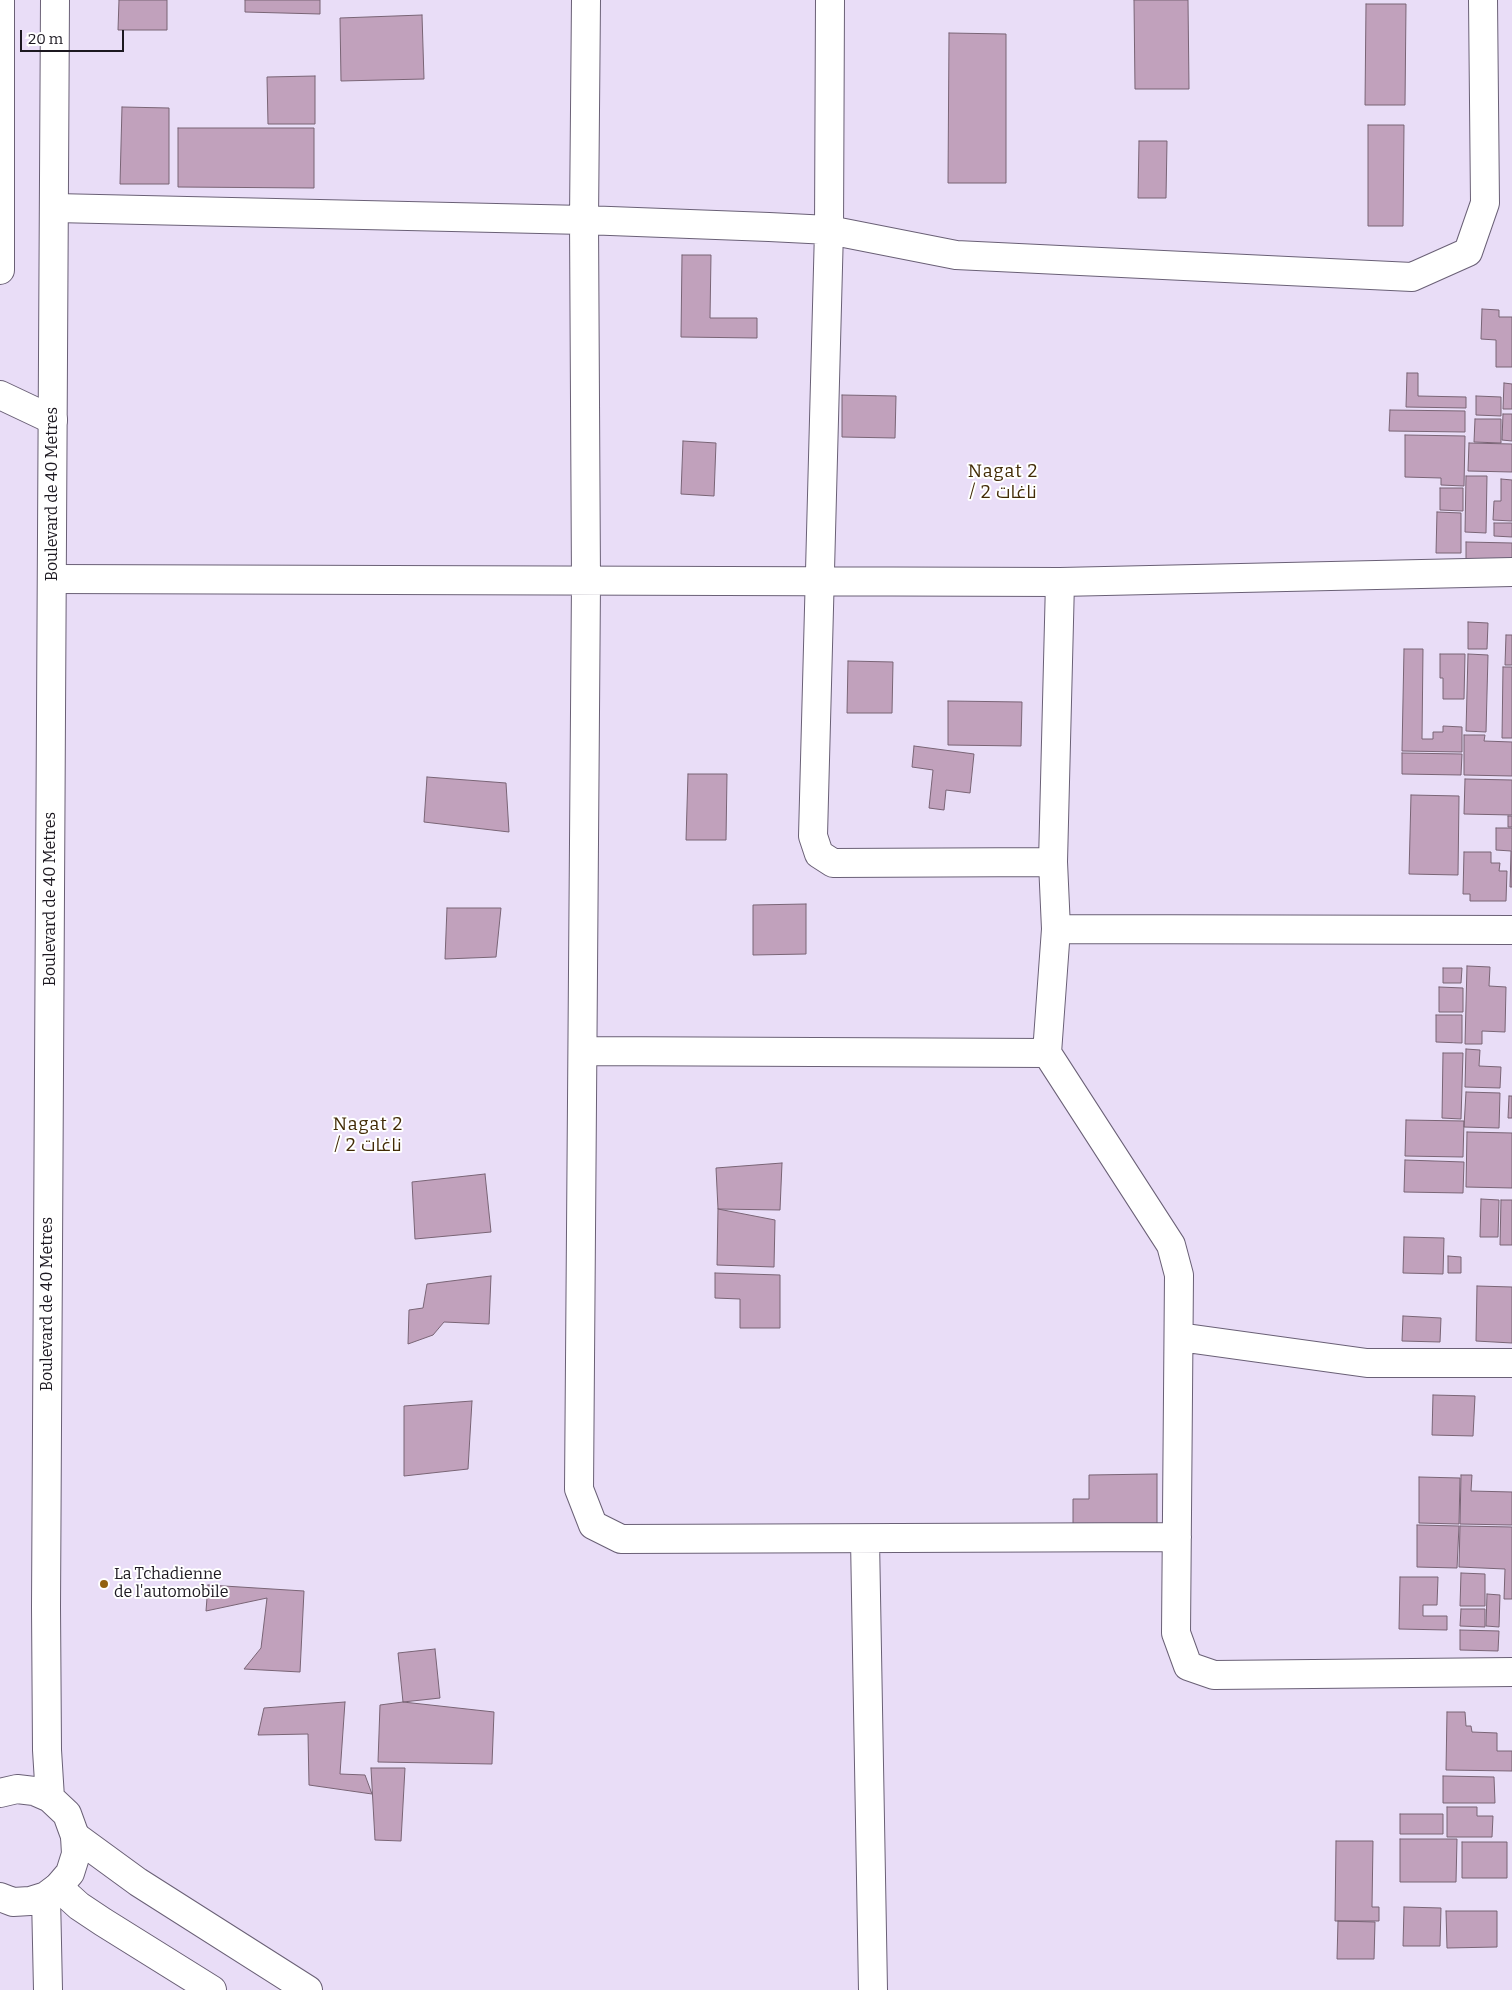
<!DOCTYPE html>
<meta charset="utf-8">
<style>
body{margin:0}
#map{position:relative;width:1512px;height:1990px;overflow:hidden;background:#e9ddf7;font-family:Bitter,serif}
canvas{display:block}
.scale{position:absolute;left:20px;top:30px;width:104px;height:22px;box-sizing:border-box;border:2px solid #1c1820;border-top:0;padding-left:6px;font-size:15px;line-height:18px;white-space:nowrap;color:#1c1820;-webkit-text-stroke:4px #fff;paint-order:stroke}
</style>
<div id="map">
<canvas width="1512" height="1990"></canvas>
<div class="scale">20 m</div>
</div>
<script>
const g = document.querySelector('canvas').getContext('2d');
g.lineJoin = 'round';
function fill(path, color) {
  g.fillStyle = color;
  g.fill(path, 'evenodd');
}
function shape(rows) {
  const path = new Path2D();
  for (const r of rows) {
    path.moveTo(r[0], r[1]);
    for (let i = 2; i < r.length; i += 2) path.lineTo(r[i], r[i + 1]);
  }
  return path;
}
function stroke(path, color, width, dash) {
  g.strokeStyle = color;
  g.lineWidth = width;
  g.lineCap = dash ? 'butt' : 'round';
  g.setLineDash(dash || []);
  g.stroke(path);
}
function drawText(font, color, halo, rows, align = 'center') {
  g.font = font + ' Bitter,Cairo,serif';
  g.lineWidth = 4;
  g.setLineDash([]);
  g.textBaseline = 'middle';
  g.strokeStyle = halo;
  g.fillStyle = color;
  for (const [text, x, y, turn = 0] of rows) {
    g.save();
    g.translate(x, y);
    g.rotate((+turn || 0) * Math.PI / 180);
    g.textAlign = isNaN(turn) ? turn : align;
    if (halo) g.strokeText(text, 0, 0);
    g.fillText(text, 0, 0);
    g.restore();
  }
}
const building = shape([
 [119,0,167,0,167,30,118,30,119,0],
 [245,0,320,0,320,14,245,12,245,0],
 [1134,0,1188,0,1189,89,1135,89,1134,0],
 [1366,4,1406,4,1405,105,1365,105,1366,4],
 [422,15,424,79,341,81,340,18,422,15],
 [949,33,1006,34,1006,183,948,183,949,33],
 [315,76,315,124,268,124,267,77,315,76],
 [122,107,169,108,169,184,120,184,122,107],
 [1368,125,1404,125,1403,226,1368,226,1368,125],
 [178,128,314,128,314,188,178,187,178,128],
 [1139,141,1167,141,1166,198,1138,198,1139,141],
 [682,255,711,255,710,318,757,318,757,338,681,337,682,255],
 [1482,309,1499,310,1499,317,1512,317,1512,367,1496,367,1496,340,1481,339,1482,309],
 [1407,373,1418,373,1418,396,1466,397,1466,408,1406,407,1407,373],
 [1504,383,1512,384,1512,409,1503,409,1504,383],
 [842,395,896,396,895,438,842,437,842,395],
 [1476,396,1501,397,1501,416,1476,415,1476,396],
 [1390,410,1465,411,1465,432,1389,431,1390,410],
 [1503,414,1512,414,1512,441,1502,440,1503,414],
 [1475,419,1501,419,1501,443,1474,442,1475,419],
 [1405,435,1465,436,1464,486,1441,485,1441,478,1405,477,1405,435],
 [683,441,716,443,714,496,681,494,683,441],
 [1469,443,1512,444,1512,472,1468,471,1469,443],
 [1466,476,1487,476,1486,533,1465,532,1466,476],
 [1501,479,1512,480,1512,521,1493,520,1494,501,1501,501,1501,479],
 [1440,488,1463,488,1463,511,1440,510,1440,488],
 [1437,512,1461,513,1461,553,1436,553,1437,512],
 [1494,523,1512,523,1512,537,1494,536,1494,523],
 [1466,542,1512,543,1512,565,1466,565,1466,542],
 [1468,622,1488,623,1487,649,1468,649,1468,622],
 [1506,635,1512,635,1512,665,1505,665,1506,635],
 [1404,649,1423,649,1422,739,1433,739,1433,732,1443,732,1443,726,1462,727,1462,752,1402,751,1404,649],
 [1440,654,1465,654,1464,699,1443,699,1443,678,1440,678,1440,654],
 [1468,654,1488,655,1486,732,1466,731,1468,654],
 [848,661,893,662,892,713,847,713,848,661],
 [1503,667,1512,667,1512,738,1502,738,1503,667],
 [948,701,1022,702,1021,746,948,745,948,701],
 [1464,735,1485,735,1484,741,1512,742,1512,776,1464,775,1464,735],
 [914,746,974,754,970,793,946,790,944,810,929,808,933,770,912,767,914,746],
 [1402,753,1462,754,1461,775,1402,774,1402,753],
 [688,774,727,774,726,840,686,840,688,774],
 [427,777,506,783,509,832,424,822,427,777],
 [1465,779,1512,780,1512,815,1464,814,1465,779],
 [1411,795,1459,796,1458,875,1409,874,1411,795],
 [1508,816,1512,816,1512,827,1508,827,1508,816],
 [1496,828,1512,828,1512,887,1510,887,1511,851,1496,850,1496,828],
 [1464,852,1491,852,1491,863,1500,863,1499,871,1507,871,1506,901,1470,901,1470,894,1463,894,1464,852],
 [806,904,806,954,753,955,753,905,806,904],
 [447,908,501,908,496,957,445,959,447,908],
 [1467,966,1490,967,1489,986,1506,987,1505,1032,1482,1031,1482,1044,1465,1044,1467,966],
 [1443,968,1462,968,1461,983,1443,983,1443,968],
 [1439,987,1463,988,1463,1012,1439,1012,1439,987],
 [1436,1015,1462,1015,1462,1043,1436,1042,1436,1015],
 [1466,1049,1480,1050,1479,1066,1501,1067,1500,1088,1465,1087,1466,1049],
 [1443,1053,1463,1053,1461,1119,1442,1118,1443,1053],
 [1466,1092,1500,1093,1499,1128,1464,1127,1466,1092],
 [1509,1096,1512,1096,1512,1118,1508,1118,1509,1096],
 [1406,1120,1464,1121,1463,1157,1405,1156,1406,1120],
 [1467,1132,1512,1133,1512,1188,1466,1187,1467,1132],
 [1405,1160,1464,1162,1463,1193,1404,1192,1405,1160],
 [782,1163,780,1210,718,1209,716,1168,782,1163],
 [485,1174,491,1232,415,1239,412,1182,485,1174],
 [1481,1199,1499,1200,1498,1237,1480,1237,1481,1199],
 [1501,1200,1512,1200,1512,1245,1500,1245,1501,1200],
 [718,1209,775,1220,774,1267,717,1265,718,1209],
 [1404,1237,1444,1238,1443,1274,1403,1273,1404,1237],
 [1448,1256,1461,1257,1461,1273,1448,1273,1448,1256],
 [715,1273,780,1275,780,1328,740,1328,740,1299,715,1298,715,1273],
 [491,1276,489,1324,444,1322,433,1335,408,1344,409,1310,423,1308,427,1284,491,1276],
 [1477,1286,1512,1287,1512,1343,1476,1341,1477,1286],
 [1403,1316,1441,1318,1440,1342,1402,1341,1403,1316],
 [1433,1395,1475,1396,1473,1436,1432,1435,1433,1395],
 [472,1401,468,1469,404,1476,404,1406,472,1401],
 [1157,1474,1157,1526,1073,1526,1073,1499,1089,1499,1089,1475,1157,1474],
 [1461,1475,1472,1475,1471,1491,1512,1492,1512,1525,1460,1524,1461,1475],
 [1419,1477,1460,1478,1459,1524,1419,1523,1419,1477],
 [1417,1525,1459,1526,1457,1568,1417,1567,1417,1525],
 [1460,1526,1512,1527,1512,1599,1504,1599,1505,1569,1459,1567,1460,1526],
 [1461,1573,1485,1574,1485,1606,1460,1606,1461,1573],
 [1400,1577,1438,1577,1437,1605,1423,1605,1423,1616,1447,1616,1447,1630,1399,1629,1400,1577],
 [208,1585,304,1591,300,1672,244,1669,261,1648,267,1598,206,1611,208,1585],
 [1487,1594,1500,1595,1499,1627,1486,1626,1487,1594],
 [1461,1609,1485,1609,1485,1627,1460,1626,1461,1609],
 [1460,1630,1499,1631,1498,1651,1460,1650,1460,1630],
 [435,1649,440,1698,403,1702,398,1653,435,1649],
 [345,1702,340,1774,365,1775,372,1794,309,1785,308,1734,258,1735,264,1708,345,1702],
 [403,1702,494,1712,492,1764,378,1762,380,1705,403,1702],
 [1447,1712,1465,1712,1466,1726,1471,1726,1472,1732,1497,1733,1497,1751,1512,1751,1512,1771,1446,1770,1447,1712],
 [371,1768,405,1768,401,1841,375,1840,371,1768],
 [1443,1776,1494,1777,1495,1803,1443,1803,1443,1776],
 [1447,1807,1477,1807,1477,1816,1493,1816,1492,1837,1447,1837,1447,1807],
 [1400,1814,1443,1814,1443,1834,1400,1834,1400,1814],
 [1400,1839,1457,1839,1456,1882,1400,1882,1400,1839],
 [1336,1841,1373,1841,1372,1907,1379,1907,1379,1921,1335,1921,1336,1841],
 [1462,1842,1507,1842,1507,1878,1462,1878,1462,1842],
 [1404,1907,1441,1908,1440,1946,1403,1946,1404,1907],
 [1446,1911,1497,1911,1497,1947,1447,1948,1446,1911],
 [1338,1921,1375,1922,1374,1959,1337,1959,1338,1921]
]);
const minor = shape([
 [586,0,584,220,586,582,579,1489,593,1525,621,1539,1177,1537],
 [830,0,829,230,813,836,819,854,833,863,1053,862],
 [55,208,584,220,769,227,829,230,956,255,1412,277,1468,252,1485,203,1483,0],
 [0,395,53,420],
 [53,579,1060,582,1512,572],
 [1060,582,1053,862,1056,929,1047,1053,1171,1245,1179,1275,1176,1633,1188,1666,1214,1675,1512,1672],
 [1056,929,1512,930],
 [583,1051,1047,1053],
 [1179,1337,1367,1363,1512,1363],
 [865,1539,873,1990]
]);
const tertiary = shape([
 [75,1836,138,1882,308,1990],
 [58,1887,79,1906,103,1922,212,1990]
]);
const primary = shape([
 [0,270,0,0],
 [0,1793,17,1789,34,1791,50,1798,67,1814,75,1836,76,1854,70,1873,58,1887,46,1896,30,1901,13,1902,0,1897],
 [50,1798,47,1750,46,1607,55,0],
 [46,1896,48,1990]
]);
const markers = [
 [104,1584,5,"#926110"]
];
const streetNames = [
 ["Boulevard de 40 Metres",53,494,-90],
 ["Boulevard de 40 Metres",51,899,-90],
 ["Boulevard de 40 Metres",48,1304,-90]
];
const poiNames = [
 ["La Tchadienne",114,1575],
 ["de l'automobile",114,1593]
];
const neighbourhoodNames = [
 ["Nagat 2",1003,472],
 ["/ ناغات 2",1003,493],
 ["Nagat 2",368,1125],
 ["/ ناغات 2",368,1146]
];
fill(building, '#c1a1bc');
stroke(building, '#796475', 1);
stroke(minor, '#6a6076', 30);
stroke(tertiary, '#6a6076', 30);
stroke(primary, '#6a6076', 30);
stroke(minor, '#fff', 28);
stroke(tertiary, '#fff', 28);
stroke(primary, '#fff', 28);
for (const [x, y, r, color] of markers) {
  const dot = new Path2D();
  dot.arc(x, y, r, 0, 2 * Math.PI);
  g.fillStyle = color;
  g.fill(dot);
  stroke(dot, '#fff', 2);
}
drawText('16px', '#1c1820', '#fff', streetNames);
drawText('16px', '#1c1820', '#fff', poiNames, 'left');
g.letterSpacing = '1px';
drawText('18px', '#412a05', '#fff', neighbourhoodNames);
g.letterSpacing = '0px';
</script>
